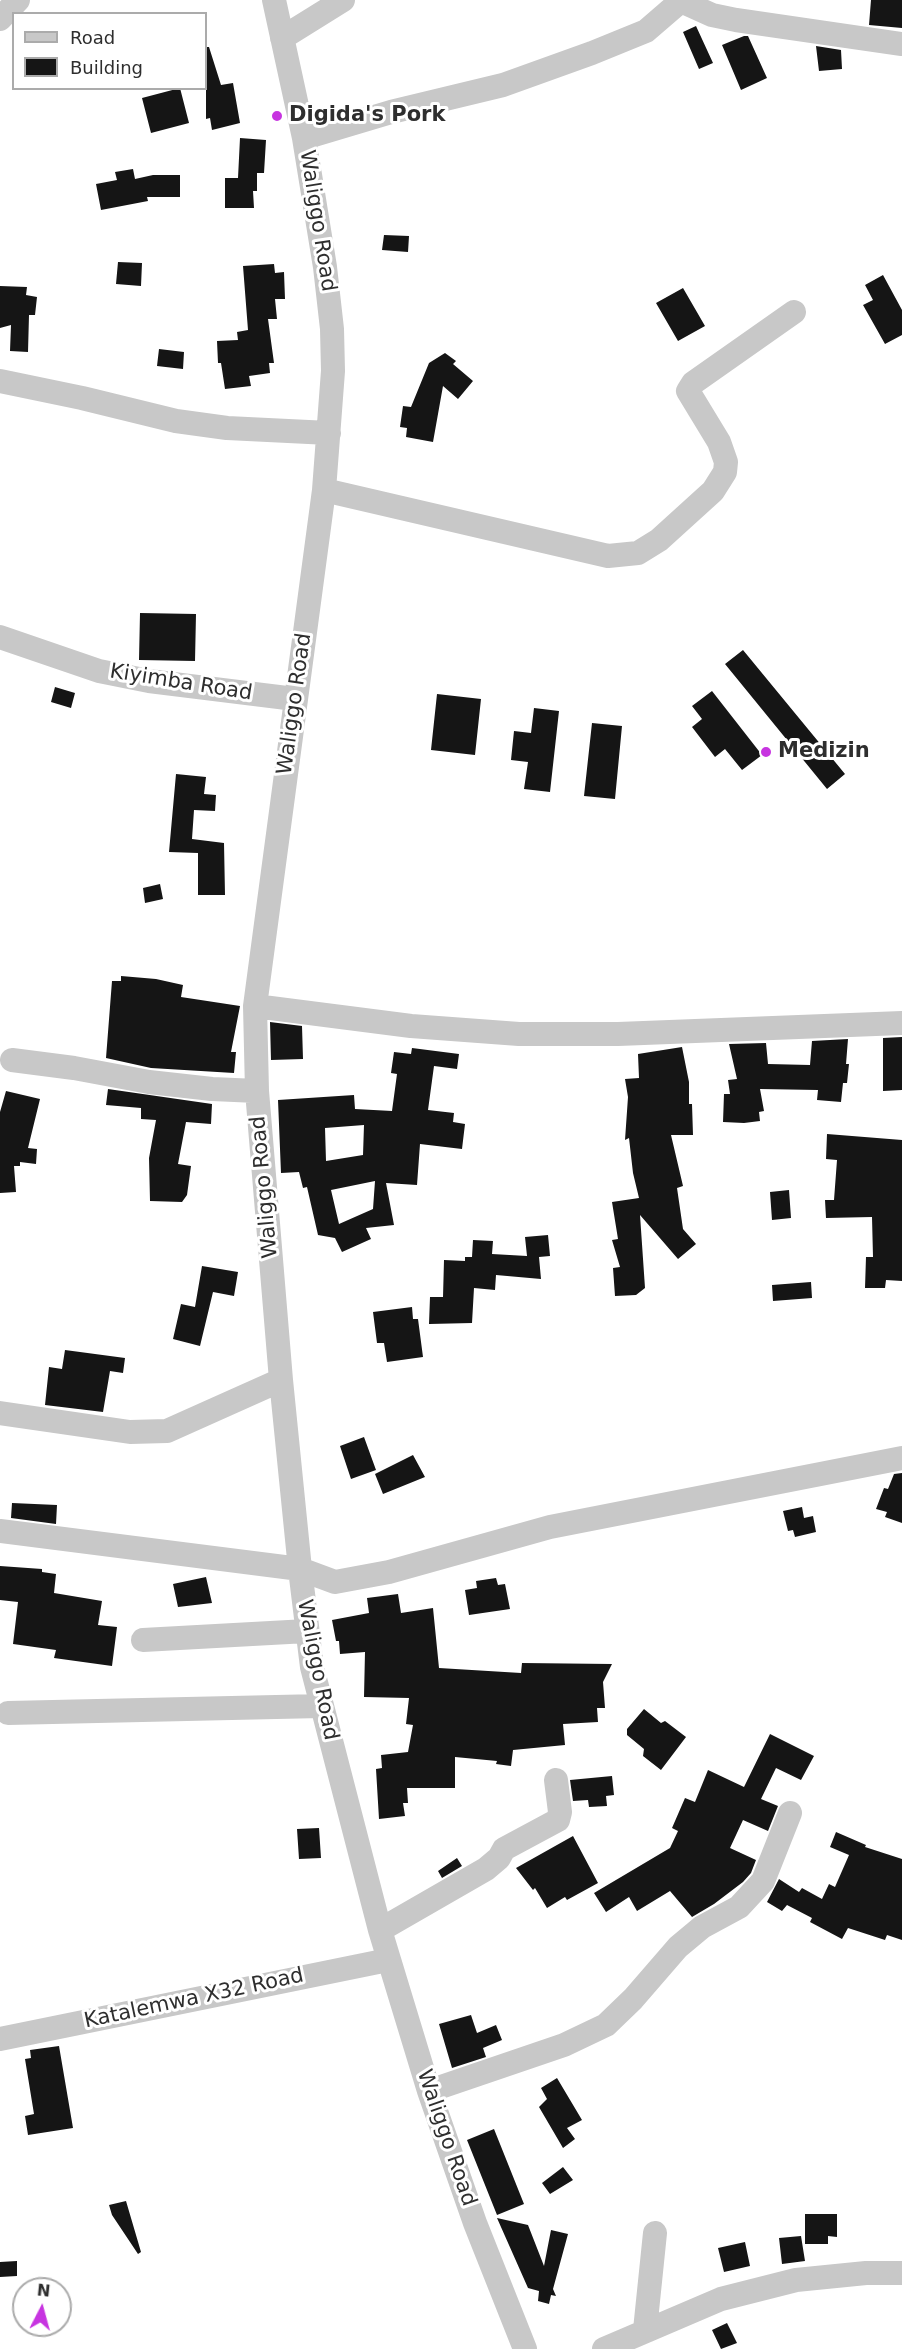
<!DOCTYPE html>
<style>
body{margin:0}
#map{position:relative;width:902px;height:2349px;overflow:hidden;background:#fff;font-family:"DejaVu Sans",sans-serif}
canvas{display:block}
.legend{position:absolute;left:12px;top:12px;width:195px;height:78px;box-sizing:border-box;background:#fff;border:2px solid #ababab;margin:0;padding:8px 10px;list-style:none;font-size:18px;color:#2e2e2e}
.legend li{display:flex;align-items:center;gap:12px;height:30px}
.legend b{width:30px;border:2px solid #ababab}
.north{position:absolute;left:12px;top:2277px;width:60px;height:60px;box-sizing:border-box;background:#fff;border:2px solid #ababab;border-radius:50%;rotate:6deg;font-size:16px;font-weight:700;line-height:24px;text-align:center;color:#2e2e2e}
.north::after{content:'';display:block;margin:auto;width:21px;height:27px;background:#c734e0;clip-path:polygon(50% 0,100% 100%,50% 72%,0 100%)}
</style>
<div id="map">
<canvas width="902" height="2349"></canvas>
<ul class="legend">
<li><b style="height:8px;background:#c8c8c8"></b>Road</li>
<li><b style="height:16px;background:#151515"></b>Building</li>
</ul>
<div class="north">N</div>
</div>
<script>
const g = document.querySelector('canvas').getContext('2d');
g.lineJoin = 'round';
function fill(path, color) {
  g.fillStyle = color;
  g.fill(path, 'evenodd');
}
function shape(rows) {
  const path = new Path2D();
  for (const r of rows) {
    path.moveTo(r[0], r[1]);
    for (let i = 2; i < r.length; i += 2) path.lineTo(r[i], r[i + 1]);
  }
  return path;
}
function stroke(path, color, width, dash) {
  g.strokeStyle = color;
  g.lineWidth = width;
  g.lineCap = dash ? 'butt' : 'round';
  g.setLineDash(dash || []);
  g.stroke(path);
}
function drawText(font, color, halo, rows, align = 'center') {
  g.font = font + ' "DejaVu Sans",sans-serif';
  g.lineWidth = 6;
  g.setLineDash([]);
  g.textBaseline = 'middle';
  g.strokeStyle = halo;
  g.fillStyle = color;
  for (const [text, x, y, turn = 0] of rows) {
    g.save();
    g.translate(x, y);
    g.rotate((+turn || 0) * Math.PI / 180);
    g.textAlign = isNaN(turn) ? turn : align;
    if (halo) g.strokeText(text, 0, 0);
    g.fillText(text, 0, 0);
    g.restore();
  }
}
const building = shape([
 [871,0,902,0,902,28,869,25],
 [696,26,713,63,699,69,683,32],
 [744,36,748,36,767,78,741,90,722,45],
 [816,46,841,50,842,69,819,71],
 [206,47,209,47,221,85,233,83,240,123,212,130,210,118,206,119],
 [180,88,189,123,151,133,142,98],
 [240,138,266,140,264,173,257,173,257,191,253,191,254,208,225,208,225,178,238,178],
 [133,169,135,179,153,175,180,175,180,197,147,197,148,201,101,210,96,184,117,180,115,172],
 [384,235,409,236,408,252,382,250],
 [118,262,142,263,141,286,116,284],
 [274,264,275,273,284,272,285,299,275,299,277,319,268,319,274,363,269,363,270,373,249,376,251,386,225,389,221,363,218,363,217,341,238,340,237,332,248,330,243,266],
 [883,275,902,310,902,335,885,344,863,305,873,300,865,285],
 [0,286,27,287,26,295,37,297,35,315,29,315,28,352,10,351,11,325,0,328],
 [683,288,705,326,678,341,656,303],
 [159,349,184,352,183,369,157,366],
 [445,353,456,361,453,364,473,381,458,399,443,386,433,442,406,437,407,428,400,427,403,406,411,407,429,363],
 [140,613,196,614,195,661,139,660],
 [743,650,845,774,827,789,725,664],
 [55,687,75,693,71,708,51,702],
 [712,691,762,755,742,770,725,749,715,757,692,727,702,719,692,706],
 [437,694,481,699,475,755,431,750],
 [534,708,559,711,550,792,524,789,528,762,511,760,514,731,531,733],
 [592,723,622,726,615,799,584,796],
 [176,774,206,777,204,794,216,795,215,811,194,810,192,839,224,843,225,895,198,895,198,853,169,852],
 [160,884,163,899,145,903,143,888],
 [121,976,156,979,183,985,181,997,240,1006,231,1052,236,1052,234,1073,151,1068,106,1058,112,981,121,981],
 [270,1022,302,1026,303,1059,271,1060],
 [902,1037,902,1090,883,1091,883,1038],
 [848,1039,846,1064,849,1064,847,1083,843,1083,841,1102,817,1100,818,1090,760,1089,764,1111,759,1112,760,1121,744,1123,723,1122,724,1094,730,1094,728,1080,737,1079,729,1044,766,1043,768,1064,810,1065,812,1041],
 [682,1047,689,1082,689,1104,692,1104,693,1135,671,1135,683,1186,677,1188,683,1229,696,1244,678,1259,640,1215,645,1288,636,1295,615,1296,613,1268,620,1267,612,1240,618,1239,612,1202,639,1198,633,1173,629,1138,625,1140,628,1097,625,1079,639,1078,638,1054],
 [412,1048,459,1054,457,1069,434,1066,428,1110,454,1113,453,1122,465,1124,462,1149,420,1144,417,1185,386,1183,394,1225,366,1228,371,1239,342,1252,335,1238,318,1235,307,1187,303,1188,299,1172,281,1173,278,1100,354,1095,355,1109,392,1111,397,1074,391,1073,394,1052,411,1054],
 [364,1125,363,1155,326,1161,325,1128],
 [375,1181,373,1209,339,1224,331,1190],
 [108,1089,212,1104,211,1124,186,1122,178,1164,191,1166,187,1195,182,1202,150,1201,149,1158,156,1120,141,1119,141,1108,106,1105],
 [6,1091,40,1099,28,1148,37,1149,36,1164,20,1162,20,1166,14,1166,16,1192,0,1193,0,1112],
 [827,1134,902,1140,902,1281,886,1280,885,1288,865,1288,866,1257,873,1257,872,1217,826,1218,825,1200,834,1200,837,1160,826,1159],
 [789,1190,791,1218,772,1220,770,1192],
 [548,1235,550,1256,539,1257,541,1279,496,1275,495,1290,474,1288,472,1323,429,1324,430,1297,443,1297,444,1260,465,1261,465,1257,472,1257,473,1240,493,1241,492,1254,527,1256,525,1237],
 [202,1266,238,1272,234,1296,213,1292,200,1346,173,1339,181,1304,195,1307],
 [811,1282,812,1298,773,1301,772,1285],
 [412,1307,413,1319,418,1319,423,1357,387,1362,384,1343,377,1343,373,1312],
 [65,1350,125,1358,123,1373,110,1371,103,1412,45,1405,49,1367,62,1369],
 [364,1437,376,1470,351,1479,340,1446],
 [413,1455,425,1477,383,1494,375,1474],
 [902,1473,902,1523,885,1517,887,1512,876,1509,884,1488,888,1489,894,1474],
 [12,1503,57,1505,56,1524,11,1518],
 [802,1507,804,1518,813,1516,816,1532,795,1537,793,1530,788,1531,783,1511],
 [0,1566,42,1569,42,1572,56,1574,54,1593,102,1601,98,1625,117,1627,112,1666,54,1658,56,1650,13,1644,18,1602,0,1600],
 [206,1577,212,1603,178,1607,173,1584],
 [496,1578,498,1585,505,1584,510,1609,469,1615,465,1590,477,1588,476,1581],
 [398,1594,401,1613,433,1608,439,1668,521,1673,522,1663,612,1664,603,1682,605,1708,597,1708,598,1722,563,1724,565,1745,513,1750,511,1766,496,1764,497,1761,455,1757,455,1788,407,1788,408,1803,403,1803,405,1816,379,1819,376,1769,382,1768,381,1755,408,1752,413,1725,406,1724,409,1698,364,1697,365,1652,340,1654,339,1641,336,1641,332,1620,369,1613,367,1598],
 [644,1709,661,1723,665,1721,686,1737,661,1770,643,1756,644,1749,627,1735,627,1729],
 [770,1734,814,1756,801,1780,776,1768,761,1799,778,1806,768,1831,743,1820,730,1848,756,1860,751,1873,743,1882,714,1904,692,1917,670,1891,637,1911,629,1897,606,1912,594,1893,670,1848,678,1831,672,1828,685,1798,695,1802,708,1770,744,1787],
 [612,1776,614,1795,606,1796,607,1806,589,1807,588,1800,573,1801,570,1780],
 [319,1828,321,1858,299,1859,297,1829],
 [836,1832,866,1845,865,1847,902,1859,902,1940,887,1935,885,1940,848,1928,842,1939,810,1922,812,1918,787,1905,782,1911,767,1902,779,1879,799,1892,802,1888,822,1899,829,1884,835,1887,849,1855,830,1847],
 [573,1836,598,1883,567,1900,565,1897,547,1908,535,1888,533,1890,516,1868],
 [457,1858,462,1866,442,1878,438,1871],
 [471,2015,477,2033,496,2025,502,2040,483,2048,486,2057,452,2068,439,2024],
 [59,2046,73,2128,28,2135,25,2116,34,2114,25,2059,31,2058,30,2050],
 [557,2078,582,2120,567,2128,575,2139,563,2148,539,2107,547,2099,541,2088],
 [494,2129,524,2204,497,2215,467,2140],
 [563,2167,573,2180,550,2194,542,2183],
 [126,2201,141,2252,138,2254,112,2215,109,2205],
 [805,2214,837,2214,837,2237,828,2236,828,2244,805,2244],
 [497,2218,528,2225,544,2266,551,2230,568,2234,553,2289,556,2296,551,2295,549,2304,538,2301,539,2291,528,2288],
 [801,2236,805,2261,782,2264,779,2238],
 [745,2242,750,2266,724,2272,718,2248],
 [17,2261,17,2276,0,2277,0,2262],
 [727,2323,737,2343,721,2349,712,2330]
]);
const minor = shape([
 [274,0,304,138,325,267,332,329,333,371,324,490,255,1006,257,1091,281,1380,300,1569,312,1667,380,1930,429,2091,475,2223,525,2349],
 [681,1,712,15,736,20,902,44],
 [0,19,18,0],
 [282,38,343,0],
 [304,138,391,112,503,85,592,53,646,31,682,0],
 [0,381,82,398,176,421,227,428,329,433],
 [324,490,608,556,638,553,659,540,713,491,725,472,726,462,719,442,688,391,693,383,794,312],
 [0,637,99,671,149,681,295,699],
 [255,1006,411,1026,519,1034,618,1034,902,1023],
 [12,1060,74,1068,149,1082,212,1089,257,1091],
 [0,1413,130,1432,167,1431,281,1380],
 [0,1531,300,1569,335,1582,389,1572,550,1527,902,1458],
 [143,1640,307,1631],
 [8,1713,321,1706],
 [380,1930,486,1869,499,1858,504,1849,558,1820,560,1812,556,1780],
 [0,2039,388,1960],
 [429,2091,564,2045,606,2025,633,1999,678,1947,702,1927,739,1907,763,1881,790,1813],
 [645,2330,655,2233],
 [604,2349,721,2299,796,2280,866,2273,902,2273]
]);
const markers = [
 [277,116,6,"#c734e0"],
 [766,752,6,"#c734e0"]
];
const poiNames = [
 ["Digida's Pork",289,116],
 ["Medizin",778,752]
];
const streetNames = [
 ["Waliggo Road",317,221,81],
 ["Kiyimba Road",181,683,9],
 ["Waliggo Road",295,704,-82],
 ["Waliggo Road",265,1187,-95],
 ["Waliggo Road",317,1670,79],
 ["Katalemwa X32 Road",194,1999,-12],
 ["Waliggo Road",446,2138,71]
];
fill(building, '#151515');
stroke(minor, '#c8c8c8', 24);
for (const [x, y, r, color] of markers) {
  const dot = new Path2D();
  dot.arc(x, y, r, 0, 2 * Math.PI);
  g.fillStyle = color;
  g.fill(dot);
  stroke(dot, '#fff', 2);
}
drawText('bold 21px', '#2e2e2e', '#fff', poiNames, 'left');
drawText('21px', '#2e2e2e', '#fff', streetNames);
</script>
